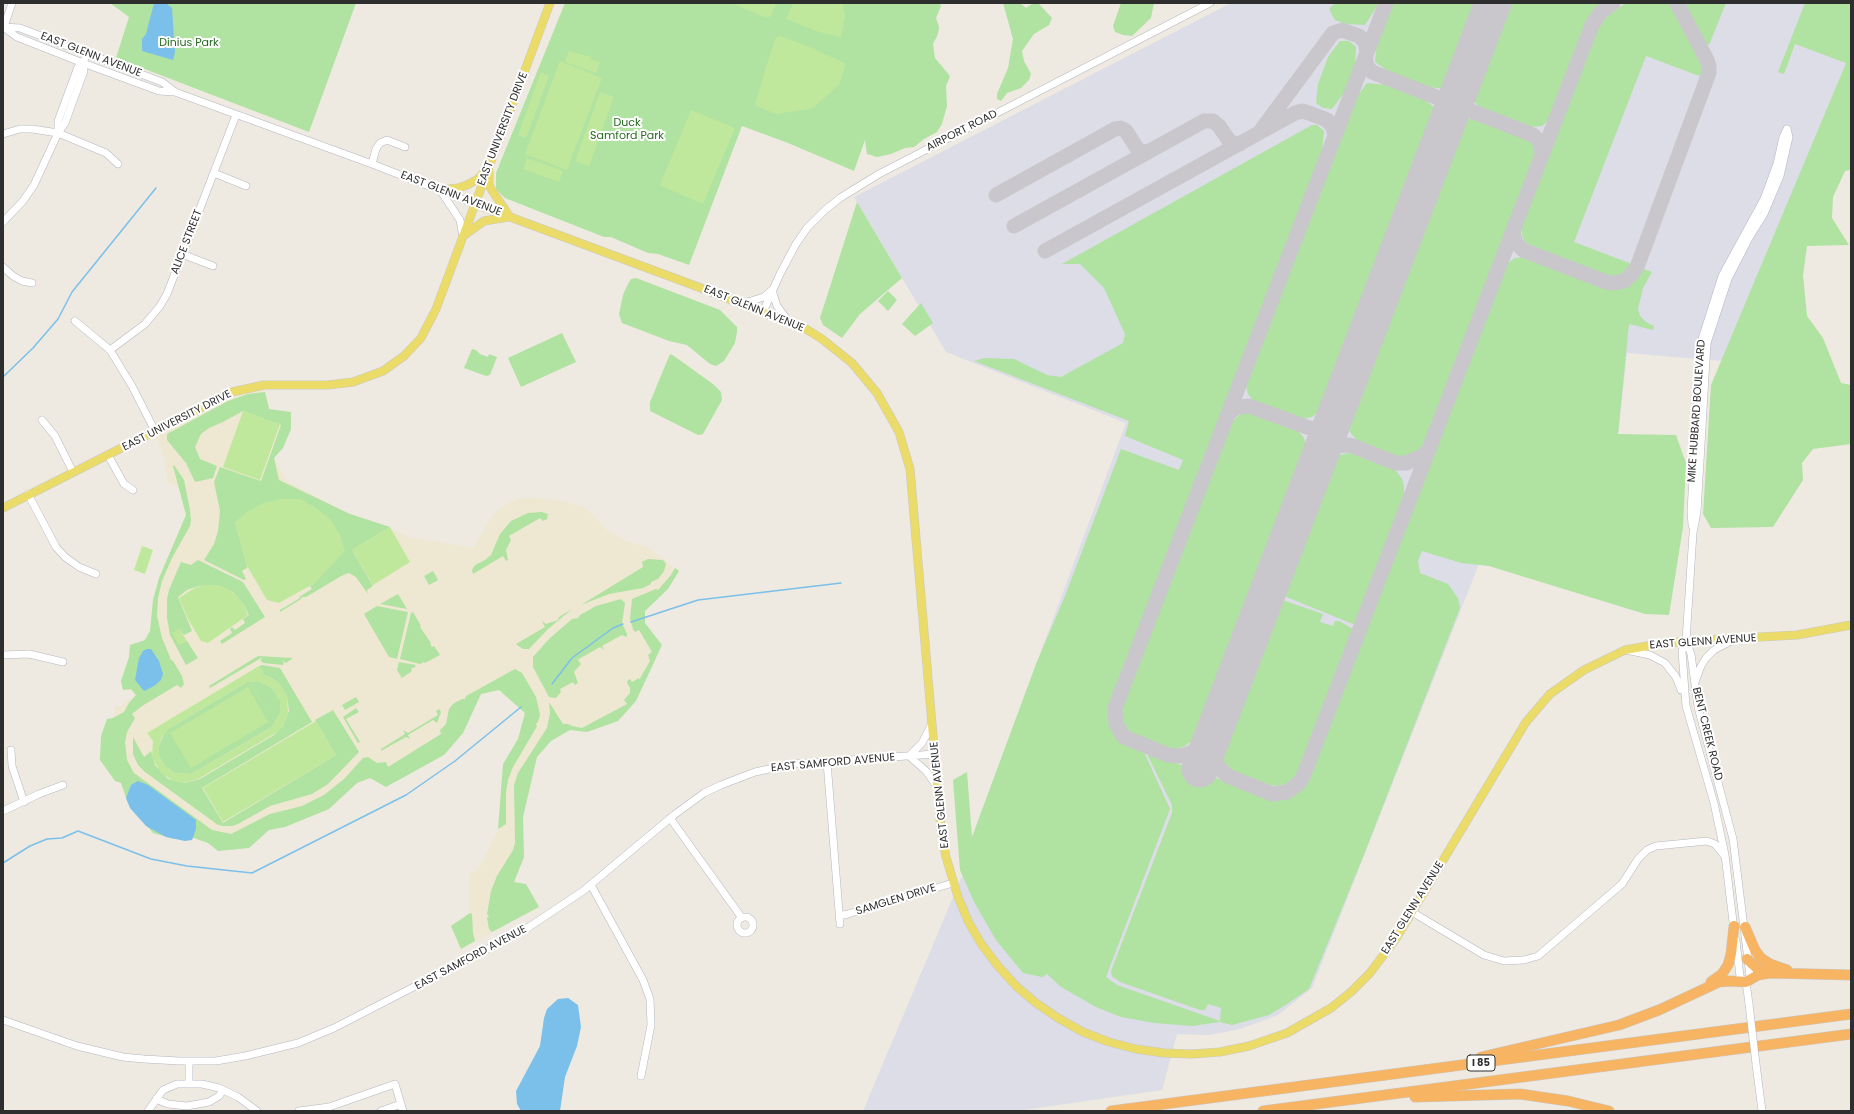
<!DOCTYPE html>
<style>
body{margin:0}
#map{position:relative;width:1854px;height:1114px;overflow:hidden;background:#eeeae1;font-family:Poppins,sans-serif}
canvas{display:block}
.frame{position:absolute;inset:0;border:4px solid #2e2e2e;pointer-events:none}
</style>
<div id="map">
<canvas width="1854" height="1114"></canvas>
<div class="frame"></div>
</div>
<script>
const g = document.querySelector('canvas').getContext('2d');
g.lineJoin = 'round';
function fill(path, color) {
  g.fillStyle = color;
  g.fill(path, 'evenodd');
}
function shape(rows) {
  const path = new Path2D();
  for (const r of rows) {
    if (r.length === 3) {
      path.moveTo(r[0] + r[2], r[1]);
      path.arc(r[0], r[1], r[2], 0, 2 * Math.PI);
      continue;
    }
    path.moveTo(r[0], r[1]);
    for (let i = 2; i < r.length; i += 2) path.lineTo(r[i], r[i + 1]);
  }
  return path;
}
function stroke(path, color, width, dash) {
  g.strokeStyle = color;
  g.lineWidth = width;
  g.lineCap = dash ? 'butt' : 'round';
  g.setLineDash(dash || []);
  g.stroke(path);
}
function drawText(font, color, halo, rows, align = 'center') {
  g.font = font + ' Poppins,sans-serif';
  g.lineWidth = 4;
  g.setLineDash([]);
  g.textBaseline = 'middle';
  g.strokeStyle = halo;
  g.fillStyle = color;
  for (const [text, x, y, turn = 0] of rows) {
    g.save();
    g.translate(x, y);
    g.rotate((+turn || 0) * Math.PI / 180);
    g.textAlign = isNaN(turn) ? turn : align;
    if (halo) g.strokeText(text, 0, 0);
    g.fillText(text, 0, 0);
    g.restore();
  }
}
const education = shape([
 [264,385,269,409,291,412,291,429,283,448,274,457,287,481,348,513,386,526,409,537,473,548,490,519,501,507,518,498,536,498,557,500,585,507,608,531,629,542,648,547,679,571,668,589,645,611,645,623,662,645,636,701,618,721,587,732,570,730,551,741,537,757,523,817,524,857,514,882,526,884,539,907,461,949,451,926,470,913,470,874,481,865,498,829,503,764,518,739,525,713,499,690,481,694,463,733,444,755,357,783,329,809,285,827,269,830,249,848,218,851,208,843,195,838,174,839,153,833,128,803,121,783,115,781,100,760,101,736,107,719,113,718,115,706,122,706,125,701,130,699,134,695,132,691,123,690,121,681,129,657,130,645,145,640,150,631,153,600,159,578,186,515,180,489,168,483,164,458,155,431,220,397]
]);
const airport = shape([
 [1231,3,1851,3,1851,51,1722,361,1627,353,1616,456,1499,513,1312,988,1278,1015,1240,1029,1209,1035,1177,1034,1162,1090,1017,1111,863,1111,967,864,966,853,1126,423,946,352,854,197]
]);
const green = shape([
 [110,3,356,3,309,132,116,58,129,17],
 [565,3,939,3,941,6,936,18,939,27,938,34,933,44,935,58,950,76,946,86,947,106,942,124,937,132,924,139,914,147,905,148,891,154,877,157,867,154,865,140,854,171,788,143,742,126,689,265,658,254,648,253,611,237,604,237,505,198,496,189,496,173],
 [1003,3,1020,3,1026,8,1032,4,1039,4,1052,18,1049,25,1034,34,1022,51,1024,61,1031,74,1029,80,1021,88,1007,93,1001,101,997,99,997,94,1008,68,1013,39],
 [1121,3,1154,3,1151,18,1132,36,1123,35,1115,32,1113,26],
 [1335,3,1379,3,1365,25,1345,24,1335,20,1329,9],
 [1391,3,1479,3,1446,89,1428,87,1409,81,1391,73,1375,62,1377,42],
 [1506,3,1603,3,1593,12,1584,28,1550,119,1542,126,1531,127,1480,107,1474,102,1472,97,1471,93],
 [1626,3,1670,3,1703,68,1702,77,1646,56,1574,242,1632,264,1627,271,1621,275,1614,277,1607,275,1530,246,1523,239,1521,228,1596,31,1608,15],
 [1683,3,1726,3,1709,45,1706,44],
 [1805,3,1851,3,1851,170,1845,171,1833,197,1832,218,1849,245,1807,246,1803,275,1807,316,1823,338,1841,383,1851,385,1851,444,1813,449,1802,463,1803,480,1773,527,1711,528,1703,514,1711,385,1846,63,1795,44,1784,74,1778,72],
 [1340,41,1349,41,1356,47,1355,66,1344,93,1332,109,1323,108,1316,103,1318,84,1328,57],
 [1367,83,1387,85,1404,91,1423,99,1438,110,1324,407,1312,417,1296,420,1262,407,1254,402,1248,394,1246,386,1246,377,1337,140,1355,99],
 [1467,119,1476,119,1527,139,1534,146,1535,155,1425,441,1420,449,1413,454,1404,456,1395,456,1361,443,1355,438,1350,432,1347,423,1348,414,1460,124],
 [1312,125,1317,125,1324,131,1322,151,1307,195,1110,706,1110,720,1115,733,1125,743,1143,750,1170,809,1106,977,1117,985,1220,1021,1221,1008,1208,1004,1205,1010,1200,1010,1120,982,1112,976,1111,971,1172,813,1172,805,1148,756,1149,753,1272,799,1279,799,1293,795,1298,791,1307,781,1506,264,1515,258,1525,257,1602,287,1614,289,1621,288,1632,283,1644,269,1652,272,1643,288,1638,309,1640,316,1646,322,1654,326,1653,330,1629,324,1618,434,1676,435,1686,463,1683,527,1669,615,1645,614,1489,566,1461,563,1422,551,1418,561,1420,573,1448,584,1458,598,1460,608,1365,852,1309,989,1287,1004,1269,1015,1232,1025,1220,1022,1192,1026,1154,1023,1121,1017,1096,1007,1061,987,1047,974,1042,977,1023,973,996,940,974,902,960,870,953,780,967,772,972,837,1036,664,1065,596,1121,449,1179,470,1183,460,1125,436,1129,421,974,361,985,358,1014,359,1047,375,1061,377,1123,343,1125,334,1104,288,1080,264,1062,264],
 [857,202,902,278,860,314,842,338,823,325,820,318],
 [636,278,720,310,737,327,737,332,735,343,724,361,716,366,710,364,687,345,669,341,622,323,619,314,623,295,628,284,631,279],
 [888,291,897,300,888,311,878,301],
 [921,303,933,323,915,336,902,324],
 [562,333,576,362,521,387,508,358],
 [472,349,476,350,480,354,488,357,489,354,497,357,490,375,486,376,464,368],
 [670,354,674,356,713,384,721,392,722,400,703,434,698,435,650,411,650,402],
 [265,392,269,409,291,412,291,429,283,448,274,458,279,480,350,514,390,527,352,550,373,586,367,590,368,594,356,577,349,573,343,575,306,597,302,597,301,599,280,612,280,610,300,598,299,597,312,589,310,586,315,583,235,522,247,566,247,568,242,571,246,579,244,580,204,560,214,544,218,531,220,511,214,482,220,467,261,481,281,425,243,411,223,422,209,428,201,434,195,447,200,459,217,466,213,478,195,482,186,463,167,440,167,434,228,401,248,394],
 [1249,412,1258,414,1292,427,1299,432,1304,438,1306,446,1306,455,1199,733,1193,740,1185,746,1176,749,1165,750,1133,737,1126,732,1121,725,1119,716,1119,707,1228,425,1241,414],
 [1349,453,1358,455,1390,467,1397,472,1402,479,1404,486,1404,495,1355,623,1353,624,1279,594,1327,467,1333,460,1340,455],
 [174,465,184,480,190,510,191,520,190,526,172,558,162,581,158,598,157,616,162,638,170,657,170,659,173,661,182,676,184,684,181,688,177,685,142,706,132,714,135,718,127,732,125,742,127,760,134,773,212,830,231,834,270,814,302,806,324,795,344,779,363,758,368,757,377,763,386,762,388,767,441,734,440,730,446,724,449,709,453,704,462,699,465,699,466,696,515,669,522,673,536,697,540,715,538,722,536,724,537,726,536,728,513,767,508,780,506,792,506,824,498,829,503,764,518,739,525,713,499,690,481,694,463,733,444,755,386,787,370,778,357,783,329,809,285,827,269,830,249,848,218,851,208,843,194,838,174,839,153,833,128,803,121,783,115,781,100,760,101,736,107,719,113,718,124,712,129,703,136,695,131,689,123,690,121,681,129,657,130,645,145,640,150,631,153,600,159,578,186,515,173,466],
 [542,512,548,514,547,519,543,521,540,518,509,536,511,540,506,550,508,560,506,561,503,556,473,574,472,570,475,565,485,560,491,555,500,534,511,521,528,513],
 [648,559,663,560,666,564,664,571,658,579,651,582,651,584,643,588,609,594,581,605,643,567,642,562],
 [198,560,243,582,265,617,222,644,220,641,232,633,230,629,232,627,235,630,245,623,243,619,249,615,244,605,233,592,218,585,198,586,187,590,178,597,192,631,184,635,179,629,179,645,187,641,198,658,186,665,170,635,167,618,167,599,169,590,181,562,191,565],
 [675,568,679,571,668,589,645,611,645,623,662,645,636,701,618,721,587,732,570,730,551,741,537,757,523,817,524,857,514,882,526,884,539,907,492,932,489,929,487,918,489,917,487,914,491,891,497,876,513,850,515,843,514,785,518,773,547,728,550,713,549,702,563,724,568,724,572,726,582,728,627,704,624,700,630,693,630,688,627,683,628,680,630,679,632,682,639,678,639,680,650,661,648,655,652,652,639,630,635,632,633,629,630,619,632,599,656,589,658,590,671,575],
 [433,571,438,580,429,585,424,576],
 [398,594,407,609,380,604],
 [1277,598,1323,614,1320,622,1333,626,1335,621,1339,621,1353,629,1298,771,1293,779,1286,784,1278,786,1269,785,1236,773,1223,762,1220,754,1221,745],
 [621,599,625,603,622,623,627,634,627,637,622,635,602,646,604,650,600,647,579,659,578,660,581,664,574,672,578,683,575,685,573,682,560,689,561,692,556,698,549,697,533,667,533,657,549,639,572,619,578,618,580,615,596,606],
 [377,606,408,612,397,659,389,657,364,614],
 [572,609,548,629,529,649,523,649,517,645,516,644,545,627,542,621,546,624,558,620,559,617],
 [413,612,421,626,420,627,431,643,430,644,432,647,434,646,440,655,425,663,424,662,420,664,400,659,411,613],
 [258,656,293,658,286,663,281,660,284,663,283,665,263,663,260,660,262,659,261,658,210,688,209,686],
 [399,662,416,665,415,667,411,669,412,671,402,678,397,670],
 [262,665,280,668,312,722,202,788,223,823,336,755,315,720,333,710,359,752,328,784,312,794,270,806,238,824,232,826,223,826,218,825,145,772,138,765,133,754,133,737,144,757,151,751,155,765,168,779,184,783,200,779,274,735,283,726,289,711,287,697,281,686,276,681,269,677,262,675,263,672,259,666],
 [258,681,271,687,280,700,280,713,272,727,191,774,175,773,165,766,159,756,159,746,164,734,168,729,247,682],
 [356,697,359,702,345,710,342,705],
 [356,708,359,712,346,719,360,742,358,743,343,717],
 [439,709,441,712,437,723,433,720,408,735,410,739,406,737,381,751,381,749,405,734,403,730,408,733,438,715,436,711],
 [470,913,472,914,473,933,475,941,461,949,451,926]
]);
const pitch = shape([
 [731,3,776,3,771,16,767,18],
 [793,3,843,3,845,17,841,37,819,32,786,19],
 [780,36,810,47,846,64,839,85,814,107,809,109,776,114,755,105,766,67,776,37],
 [569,51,591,57,590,59,600,62,596,73,565,62],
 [560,61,602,78,567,170,525,154],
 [541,72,549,76,526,138,518,135],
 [600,92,614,97,589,166,575,161],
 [691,110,735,128,703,204,660,185],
 [527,158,563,171,559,182,523,169],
 [243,411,280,424,260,480,223,467],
 [281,499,300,499,316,508,331,520,340,535,345,551,315,583,279,603,267,600,247,566,235,522,247,512,263,503],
 [390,527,410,562,373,585,352,550],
 [142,546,153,550,145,574,134,570],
 [206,585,218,585,228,589,237,596,244,605,248,615,208,643,201,641,188,619,179,598,196,587],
 [179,629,187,641,179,645,172,633],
 [259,666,264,672,262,674,276,681,282,687,287,697,288,713,286,721,279,731,198,779,182,783,172,780,161,773,154,761,152,754,153,741,147,733],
 [258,681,271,687,280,700,280,713,272,727,191,774,175,773,165,766,159,756,159,746,162,737,168,729,247,682,249,682,272,719,250,682],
 [248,687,268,722,191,768,170,733],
 [316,721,336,755,223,822,203,788]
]);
const water = shape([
 [154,3,166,3,172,8,175,52,173,60,142,51,142,39,146,34],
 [147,649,151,649,159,661,163,674,161,680,154,686,144,691,135,680,139,658,143,651],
 [138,781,148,785,196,820,196,829,192,840,185,841,166,837,146,826,130,808,126,798,131,785],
 [568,998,578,1005,581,1027,577,1046,565,1077,560,1111,521,1111,517,1104,516,1091,540,1046,544,1018,547,1009,558,999]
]);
const stream = shape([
 [3,377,33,348,58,319,72,292,156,188],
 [631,622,698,600,841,583],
 [552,684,572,658,613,628,623,624],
 [3,863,30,846,47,839,62,838,78,831,151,859,187,866,252,873,406,795,455,761,521,707]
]);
const taxiway = shape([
 [1365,58,1367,66,1372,72,1441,99,1448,108,1449,119],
 [1461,87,1461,100,1469,110],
 [1449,119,1458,112,1469,110,1533,135,1541,143,1542,154],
 [1262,129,1333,33,1342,30,1359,36,1365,42,1367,51],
 [996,195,1115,129,1120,128,1126,131,1138,150,1145,152,1149,151],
 [1014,226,1204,121,1213,121,1219,126,1230,142,1240,144],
 [1513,230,1515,242,1523,250,1606,282,1615,283,1624,281,1631,275,1637,267,1709,73,1709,66,1706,58,1677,3],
 [1045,251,1295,113,1302,111,1309,113,1327,120,1333,127,1335,135],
 [1228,414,1237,407,1249,406,1315,430,1323,428,1335,416],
 [1320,454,1334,446,1350,445,1396,463,1406,463,1423,456,1429,449],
 [1212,736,1215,760,1220,769,1228,776,1272,794,1287,792,1299,783,1303,777,1592,25,1601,12,1613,3],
 [1212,736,1191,753,1180,756,1168,755,1124,737,1116,724,1115,708,1386,3]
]);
const runway = shape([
 [1200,769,1493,3]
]);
const minor = shape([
 [3,27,17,37,83,63,159,91,175,92,372,164,475,204],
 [4,27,20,28,162,82,174,91],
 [4,27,12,3],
 [58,133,58,121,78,67,83,63],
 [3,134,20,129,32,129,58,133,106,153,118,164],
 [372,164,376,149,380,143,387,140,405,147],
 [214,173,246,186],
 [440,190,460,220,463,237],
 [3,222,23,201,34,185,58,133,65,123,84,71,83,63,87,53],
 [182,254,213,266],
 [3,267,13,276,22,281,32,283],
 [741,304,764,297,772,290,777,306,789,322],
 [763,312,780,274,796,244,807,228,825,210,840,198,879,174,1210,3],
 [75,321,110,350,132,386,155,431],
 [110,350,145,324,160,306,167,294,236,115],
 [42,420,55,436,73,472],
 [108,455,124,484,133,490],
 [28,494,56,547,65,557,79,567,96,574],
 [1692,525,1691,511,1701,342,1722,276,1764,199,1777,164,1783,137,1787,129],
 [1686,641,1691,654,1698,707,1733,839,1750,976,1747,981],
 [1626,650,1650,655,1665,663,1676,677,1681,690],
 [3,655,29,654,63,662],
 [1695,682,1701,666,1706,658,1714,650,1735,639],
 [11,750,12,766,24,802],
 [909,756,926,771,938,788],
 [909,756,922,743,932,724],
 [827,762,840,924],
 [3,811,39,794,63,785],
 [670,818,742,918],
 [591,885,643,980,650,999,651,1025,641,1076],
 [1412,912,1484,955,1504,961,1524,960,1538,956,1622,884,1638,859,1647,850,1656,846,1707,841,1715,844,1723,854],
 [839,916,848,914,953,883],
 [745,925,8],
 [1734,930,1725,855,1714,803,1686,706,1682,651,1686,641,1693,533,1697,512,1707,343,1728,279,1749,238,1764,214,1780,176,1789,137,1787,129],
 [1736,940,1740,977,1746,982,1749,1004],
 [3,1020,77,1046,123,1057,144,1059,179,1061,216,1061,245,1056,298,1043,334,1028,526,929,583,891,674,815,704,793,721,785,755,772,793,764,935,754],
 [1756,1064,1762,1111],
 [189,1084,189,1061],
 [156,1099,168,1104,187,1106,209,1102,219,1096,223,1090],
 [148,1111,163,1090,177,1084,202,1084,219,1088,238,1097,257,1111],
 [299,1111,329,1107,395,1084,403,1111],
 [381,1111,401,1104]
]);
const major = shape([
 [489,172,489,185,493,192,510,217],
 [440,190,458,188,467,185,478,179,486,170],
 [475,204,693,285,806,329,822,339,852,363,877,393,899,432,910,469,941,829,946,857,958,897,969,923,982,945,998,966,1016,986,1036,1003,1058,1018,1083,1032,1109,1042,1136,1049,1164,1053,1192,1054,1220,1052,1249,1046,1287,1033,1331,1008,1351,992,1370,973,1397,937,1526,722,1550,694,1584,670,1625,650,1653,645,1686,641,1797,635,1851,625],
 [463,236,484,221,508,217],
 [3,508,232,392,264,385,328,385,353,382,383,371,404,356,421,338,436,309,550,3]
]);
const highway = shape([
 [1745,927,1755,950,1761,958,1770,964,1787,970],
 [1747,959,1758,969,1770,973],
 [1711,982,1722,974,1728,965,1731,954,1734,926],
 [1481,1057,1619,1025,1659,1010,1719,982,1730,981,1746,982,1758,975,1770,973,1851,975],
 [1415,1097,1520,1094,1568,1101,1609,1111],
 [1111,1111,1851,1014],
 [1263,1111,1851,1034]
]);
const minorBridge = shape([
 [1749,1004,1756,1064]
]);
const shields = [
 [1481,1063,28]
];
const shieldNames = [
 ["I 85",1481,1063]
];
const parkNames = [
 ["Dinius Park",189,43],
 ["Duck",627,123],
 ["Samford Park",627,136]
];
const streetNames = [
 ["EAST GLENN AVENUE",91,55,21],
 ["EAST UNIVERSITY DRIVE",503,129,-69],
 ["AIRPORT ROAD",962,131,-27],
 ["EAST GLENN AVENUE",451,194,21],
 ["ALICE STREET",187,242,-69],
 ["EAST GLENN AVENUE",754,309,22],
 ["MIKE HUBBARD BOULEVARD",1697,411,-86],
 ["EAST UNIVERSITY DRIVE",177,421,-27],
 ["EAST GLENN AVENUE",1703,642,-4],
 ["BENT CREEK ROAD",1707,734,76],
 ["EAST SAMFORD AVENUE",833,763,-5],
 ["EAST GLENN AVENUE",940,795,-96],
 ["SAMGLEN DRIVE",896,900,-17],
 ["EAST GLENN AVENUE",1413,908,-58],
 ["EAST SAMFORD AVENUE",471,958,-28]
];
fill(education, '#eee8d2');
fill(airport, '#dcdde7');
fill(green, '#b0e2a1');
fill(pitch, '#c0e89d');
fill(water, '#7ac0ea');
stroke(stream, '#7ac0ea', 1.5);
stroke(taxiway, '#c9c7cc', 15);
stroke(runway, '#c9c7cc', 37);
stroke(minor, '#b4b6c0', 8);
stroke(major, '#c9c9c9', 9);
stroke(highway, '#c9c9c9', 11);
stroke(minor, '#fff', 7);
stroke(major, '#ebdb69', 8);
stroke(highway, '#f7b463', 10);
stroke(minorBridge, '#b4b6c0', 8, []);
stroke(minorBridge, '#fff', 7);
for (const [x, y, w] of shields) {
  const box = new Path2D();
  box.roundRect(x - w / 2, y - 8, w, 16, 3);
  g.fillStyle = '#fff';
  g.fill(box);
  stroke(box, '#2e2e2e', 1);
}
drawText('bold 10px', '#2e2e2e', null, shieldNames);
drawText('11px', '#266a1f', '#fff', parkNames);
drawText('11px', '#2e2e2e', '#fff', streetNames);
</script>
